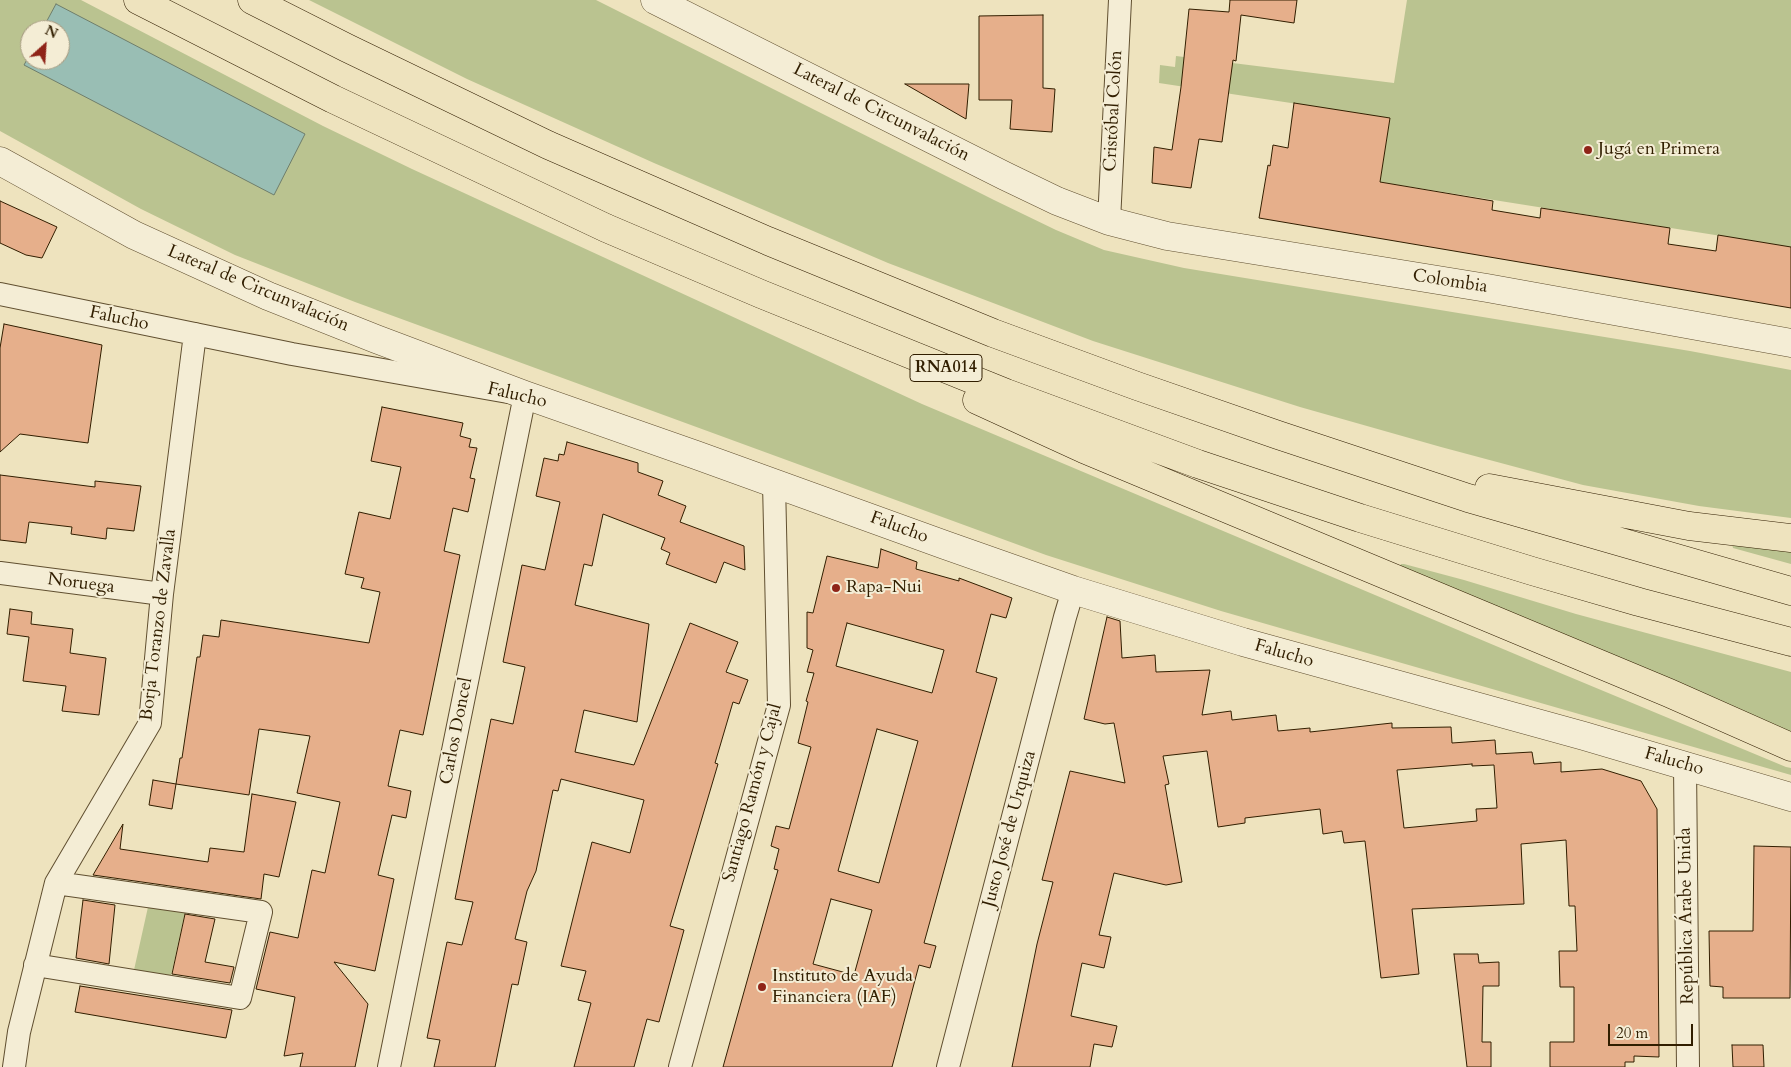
<!DOCTYPE html>
<meta charset="utf-8">
<style>
body{margin:0}
#map{position:relative;width:1791px;height:1067px;overflow:hidden;background:#eee3be;font-family:Cardo,serif}
canvas{display:block}
.north{position:absolute;left:20px;top:20px;width:50px;height:50px;box-sizing:border-box;background:#f4edd5;border:1px solid #a69a80;border-radius:50%;rotate:26deg;font-size:14px;font-weight:700;line-height:20px;text-align:center;color:#311e00}
.north::after{content:'';display:block;margin:auto;width:18px;height:22px;background:#8f2418;clip-path:polygon(50% 0,100% 100%,50% 72%,0 100%)}
.scale{position:absolute;left:1608px;top:1024px;width:85px;height:22px;box-sizing:border-box;border:2px solid #311e00;border-top:0;padding-left:6px;font-size:15px;line-height:18px;white-space:nowrap;color:#311e00;-webkit-text-stroke:4px #f4edd5;paint-order:stroke}
</style>
<div id="map">
<canvas width="1791" height="1067"></canvas>
<div class="north">N</div>
<div class="scale">20 m</div>
</div>
<script>
const g = document.querySelector('canvas').getContext('2d');
g.lineJoin = 'round';
function fill(path, color) {
  g.fillStyle = color;
  g.fill(path, 'evenodd');
}
function shape(rows) {
  const path = new Path2D();
  for (const r of rows) {
    path.moveTo(r[0], r[1]);
    for (let i = 2; i < r.length; i += 2) path.lineTo(r[i], r[i + 1]);
  }
  return path;
}
function stroke(path, color, width, dash) {
  g.strokeStyle = color;
  g.lineWidth = width;
  g.lineCap = dash ? 'butt' : 'round';
  g.setLineDash(dash || []);
  g.stroke(path);
}
function drawText(font, color, halo, rows, align = 'center') {
  g.font = font + ' Cardo,serif';
  g.lineWidth = 4;
  g.setLineDash([]);
  g.textBaseline = 'middle';
  g.strokeStyle = halo;
  g.fillStyle = color;
  for (const [text, x, y, turn = 0] of rows) {
    g.save();
    g.translate(x, y);
    g.rotate((+turn || 0) * Math.PI / 180);
    g.textAlign = isNaN(turn) ? turn : align;
    if (halo) g.strokeText(text, 0, 0);
    g.fillText(text, 0, 0);
    g.restore();
  }
}
const green = shape([
 [0,0,81,0,323,126,412,169,922,404,1541,665,1786,767,1791,768,1791,775,1221,611,1046,555,355,302,235,255,141,209,0,131],
 [30,30,60,30,60,60,30,60],
 [309,0,596,0,994,200,1056,230,1104,250,1184,268,1690,351,1791,370,1791,518,1699,506,1583,485,1441,447,1300,407,1093,341,888,263,654,163,467,79],
 [1407,0,1791,0,1791,247,1380,182,1390,118,1159,83,1160,65,1175,67,1176,56,1394,83],
 [1732,544,1791,552,1791,564,1733,548],
 [1401,564,1404,564,1464,580,1576,614,1791,672,1791,735,1400,566],
 [148,907,185,912,171,976,134,970]
]);
const water = shape([
 [56,4,305,134,274,195,24,65,30,54,30,60,60,60,60,30,42,30,56,4]
]);
const building = shape([
 [1230,0,1297,0,1294,23,1241,15,1236,61,1233,60,1222,142,1199,139,1191,188,1152,183,1154,147,1172,150,1181,87,1189,9,1229,12,1230,0],
 [1043,15,1043,88,1055,89,1052,132,1010,129,1012,100,979,100,979,16,1043,15],
 [905,84,969,84,966,119,905,84],
 [1294,103,1390,118,1380,182,1493,201,1492,210,1540,218,1541,208,1670,228,1668,244,1716,251,1718,235,1791,247,1791,308,1259,218,1268,165,1270,166,1273,145,1288,148,1294,103],
 [0,201,57,227,42,258,26,255,0,243,0,201],
 [4,324,102,345,88,443,20,434,0,452,0,348,4,324],
 [382,407,463,423,460,436,471,439,469,447,477,448,470,478,475,479,468,512,453,508,444,551,460,555,423,735,400,730,388,786,411,791,406,818,392,815,378,875,394,879,375,971,334,962,368,1004,355,1067,300,1067,303,1053,284,1056,295,997,256,989,270,932,298,938,312,870,325,873,340,802,297,793,310,736,259,729,249,795,176,784,180,758,182,758,197,657,200,657,203,635,219,637,221,620,369,643,380,592,361,588,364,578,345,574,359,512,390,519,401,467,371,461,382,407],
 [567,442,638,463,638,472,663,481,658,495,686,506,680,522,744,546,745,570,724,562,716,583,666,564,670,553,661,549,665,538,603,514,592,566,584,564,575,605,649,624,637,722,584,710,575,752,634,765,690,623,738,642,726,672,748,680,739,704,733,702,715,763,718,764,670,926,684,930,659,1022,647,1019,634,1067,574,1067,591,1003,578,1000,586,971,561,966,592,842,630,853,644,800,561,779,558,791,553,790,536,871,527,891,515,939,527,942,518,985,512,984,495,1067,434,1067,440,1040,427,1038,447,942,462,945,473,902,455,899,491,719,513,724,525,667,503,662,522,565,545,570,560,502,536,496,544,458,558,461,559,454,564,455,567,442],
 [0,475,95,487,95,481,141,486,134,531,107,528,106,539,71,534,72,527,29,522,26,543,0,540,0,475],
 [881,549,917,562,916,569,959,581,959,578,1012,598,1006,618,991,614,976,672,997,678,924,943,936,946,930,968,919,965,892,1067,723,1067,778,870,774,869,779,849,771,846,776,826,789,829,811,747,798,743,808,702,806,701,814,673,807,672,813,650,807,648,807,612,813,613,827,556,878,568,881,549],
 [847,623,944,650,932,693,836,666,847,623],
 [877,729,918,741,879,883,838,871,877,729],
 [831,899,872,910,854,975,813,964,831,899],
 [10,609,32,612,31,624,73,629,70,653,106,658,99,715,62,711,66,686,23,681,29,637,7,634,10,609],
 [1107,617,1120,621,1122,658,1155,655,1156,672,1210,670,1202,715,1231,711,1232,720,1276,715,1278,731,1310,728,1310,732,1392,723,1392,728,1451,727,1452,743,1495,740,1496,754,1532,752,1534,764,1561,762,1561,772,1602,769,1641,781,1657,809,1659,1057,1634,1056,1634,1062,1625,1062,1625,1067,1550,1067,1550,1042,1574,1042,1574,987,1560,987,1559,951,1577,951,1575,906,1569,906,1566,840,1521,844,1524,904,1412,909,1419,974,1381,978,1365,841,1344,843,1342,831,1323,834,1320,809,1245,818,1245,823,1218,827,1207,751,1163,756,1169,784,1165,785,1182,882,1166,885,1114,873,1099,935,1111,937,1104,968,1082,963,1071,1016,1117,1026,1112,1047,1094,1044,1090,1067,1012,1067,1037,944,1053,882,1042,880,1070,771,1125,783,1114,723,1105,724,1084,719,1107,617],
 [1472,764,1472,766,1494,765,1497,808,1476,809,1477,821,1404,828,1397,770,1472,764],
 [153,780,176,784,172,809,149,805,153,780],
 [252,794,296,802,279,877,264,874,261,899,93,875,123,824,120,849,208,862,210,848,244,852,252,794],
 [1754,846,1791,847,1790,998,1723,998,1723,987,1710,986,1709,931,1753,931,1754,846],
 [83,900,115,905,109,964,76,958,83,900],
 [185,914,215,919,205,962,234,967,230,983,172,974,185,914],
 [1454,954,1478,954,1479,963,1499,962,1499,986,1483,986,1482,1042,1491,1042,1491,1067,1467,1067,1454,954],
 [80,986,232,1010,226,1038,75,1012,80,986],
 [1732,1045,1763,1045,1764,1067,1733,1067,1732,1045]
]);
const minor = shape([
 [1109,221,1120,0],
 [0,294,292,354,525,395,389,1067],
 [0,573,162,594],
 [1685,765,1688,1067],
 [35,965,240,998,261,912,56,883],
 [14,1067,19,1032,56,883,150,723,162,594,195,334],
 [680,1067,779,705,774,483],
 [948,1067,1065,617,1073,590]
]);
const tertiary = shape([
 [655,0,1005,176,1057,201,1109,221,1167,236,1487,288,1791,343],
 [0,161,134,235,268,296,376,339,525,395,696,455,945,545,1073,590,1243,642,1584,736,1791,797]
]);
const motorway = shape([
 [138,0,333,99,606,228,761,294,1006,393,1198,464,1360,518,1532,571,1639,602,1791,642],
 [252,0,347,48,548,145,768,241,993,333,1137,386,1278,435,1468,498,1791,591],
 [977,400,1084,449,1669,693,1791,747],
 [1489,488,1689,526,1791,538]
]);
const markers = [
 [1588,150,5,"#8f2418"],
 [836,588,5,"#8f2418"],
 [762,987,5,"#8f2418"]
];
const shields = [
 [946,368,72]
];
const shieldNames = [
 ["RNA014",946,368]
];
const streetNames = [
 ["Cristóbal Colón",1114,111,-87],
 ["Lateral de Circunvalación",881,113,27],
 ["Colombia",1450,282,9],
 ["Lateral de Circunvalación",258,289,23],
 ["Falucho",119,319,12],
 ["Falucho",517,396,13],
 ["Falucho",899,528,20],
 ["Noruega",81,584,7],
 ["Borja Toranzo de Zavalla",159,625,-83],
 ["Falucho",1284,654,16],
 ["Carlos Doncel",457,731,-79],
 ["Falucho",1674,762,16],
 ["Santiago Ramón y Cajal",753,793,-75],
 ["Justo José de Urquiza",1010,829,-75],
 ["República Árabe Unida",1687,916,-91]
];
const poiNames = [
 ["Jugá en Primera",1598,150],
 ["Rapa-Nui",846,588],
 ["Instituto de Ayuda",772,977],
 ["Financiera (IAF)",772,998]
];
fill(green, '#bac390');
fill(water, '#99beb4');
stroke(water, '#6f7e6c', 1);
fill(building, '#e6af8b');
stroke(building, '#311e00', 1);
stroke(minor, '#604f30', 24);
stroke(tertiary, '#604f30', 29);
stroke(motorway, '#311e00', 29);
stroke(minor, '#f4edd5', 22);
stroke(tertiary, '#f4edd5', 28);
stroke(motorway, '#eee3be', 28);
for (const [x, y, r, color] of markers) {
  const dot = new Path2D();
  dot.arc(x, y, r, 0, 2 * Math.PI);
  g.fillStyle = color;
  g.fill(dot);
  stroke(dot, '#f4edd5', 2);
}
for (const [x, y, w] of shields) {
  const box = new Path2D();
  box.roundRect(x - w / 2, y - 13.5, w, 27, 4);
  g.fillStyle = '#f4edd5';
  g.fill(box);
  stroke(box, '#311e00', 1);
}
drawText('bold 16px', '#311e00', null, shieldNames);
drawText('18px', '#311e00', '#f4edd5', streetNames);
drawText('18px', '#311e00', '#f4edd5', poiNames, 'left');
</script>
